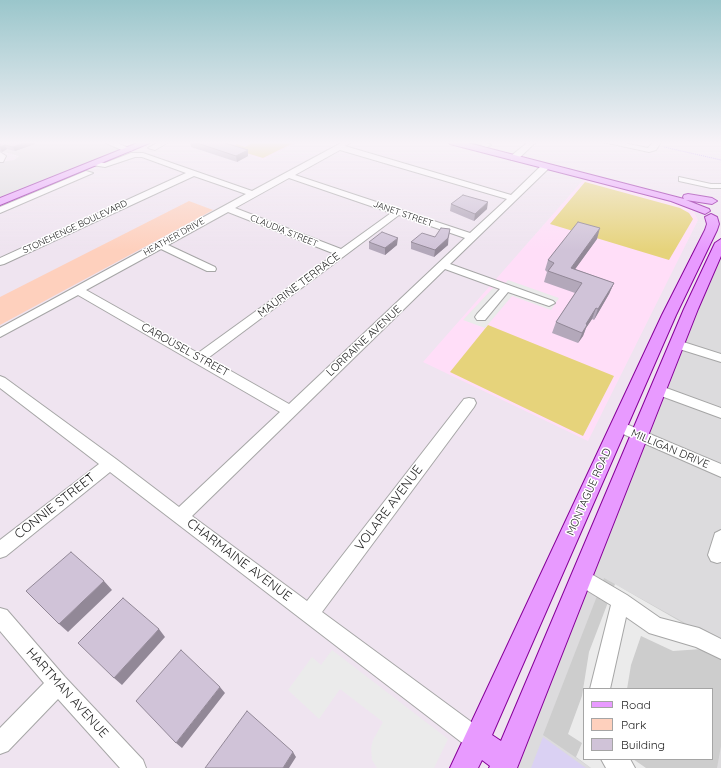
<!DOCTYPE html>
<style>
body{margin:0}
#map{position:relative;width:721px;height:768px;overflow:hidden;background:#efe4f0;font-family:Quicksand,sans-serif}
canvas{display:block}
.legend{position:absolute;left:583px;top:688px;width:130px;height:72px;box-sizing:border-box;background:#fff;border:1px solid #a5a5a5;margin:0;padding:5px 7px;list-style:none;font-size:12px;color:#1f1f1f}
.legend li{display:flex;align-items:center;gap:8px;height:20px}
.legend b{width:20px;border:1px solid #a5a5a5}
</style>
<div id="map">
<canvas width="721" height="768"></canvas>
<ul class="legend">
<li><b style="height:5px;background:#e89aff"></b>Road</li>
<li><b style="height:11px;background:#fed0bd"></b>Park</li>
<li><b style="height:11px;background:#d0c3d8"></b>Building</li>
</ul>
</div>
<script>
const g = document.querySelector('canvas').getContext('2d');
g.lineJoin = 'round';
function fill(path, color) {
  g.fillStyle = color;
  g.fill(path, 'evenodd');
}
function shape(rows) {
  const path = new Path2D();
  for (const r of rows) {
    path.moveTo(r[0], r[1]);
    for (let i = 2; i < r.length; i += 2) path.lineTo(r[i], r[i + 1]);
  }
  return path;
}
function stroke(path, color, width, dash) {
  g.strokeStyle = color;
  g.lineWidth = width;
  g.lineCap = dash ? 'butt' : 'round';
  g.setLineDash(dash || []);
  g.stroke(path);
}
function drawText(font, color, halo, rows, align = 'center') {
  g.font = font + ' Quicksand,sans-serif';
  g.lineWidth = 3;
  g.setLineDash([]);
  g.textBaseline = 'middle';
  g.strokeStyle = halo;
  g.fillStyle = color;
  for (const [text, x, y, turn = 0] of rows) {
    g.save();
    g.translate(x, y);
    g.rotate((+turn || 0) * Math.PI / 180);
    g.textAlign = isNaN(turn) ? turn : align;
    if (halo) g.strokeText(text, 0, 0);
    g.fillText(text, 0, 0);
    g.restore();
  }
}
const residential = shape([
 [0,142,104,142,122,149,0,200,0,162,14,160,19,156,0,151],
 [721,243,721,768,503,768],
 [584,689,712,689,712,759,584,759]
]);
const commercial = shape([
 [543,737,586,768,531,768]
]);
const education = shape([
 [209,142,298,142,263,160],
 [584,179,685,206,694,212,698,220,588,441,423,362]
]);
const religious = shape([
 [604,578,721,643,721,746,717,768,591,768,543,735],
 [584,689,712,689,712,759,584,759]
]);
const park = shape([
 [189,201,213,210,0,325,0,297]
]);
const pitch = shape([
 [254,142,295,142,263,158,230,148,237,144,245,147],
 [585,182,680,208,689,213,693,219,669,260,550,224],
 [488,325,614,376,583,436,450,372]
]);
const parking = shape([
 [508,280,559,298,551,310,512,296,485,328,463,320,493,288,499,290],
 [615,584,721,645,716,648,673,651,641,636,631,665,627,689,584,689,584,759,633,759,646,768,591,768,576,757,582,743,568,734,582,696,589,652],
 [332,650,448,739,434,768,377,768,372,760,371,748,373,740,383,722,340,689,319,719,288,690,312,657,321,665]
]);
const path = shape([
 [664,147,721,160]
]);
const minor = shape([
 [104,142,115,142,133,150,126,152,104,142],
 [159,142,169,142,155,150,148,148,159,142],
 [343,142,352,142,345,146,511,195,543,164,549,164,549,168,450,264,553,301,555,303,549,306,508,292,485,320,477,320,475,317,477,314,500,289,445,269,192,516,307,601,464,399,469,398,474,399,476,403,474,407,322,612,485,732,488,740,485,748,477,751,469,748,110,472,6,556,0,558,0,540,99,464,0,388,0,376,5,378,116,459,179,507,280,412,78,295,0,337,0,328,246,194,194,176,4,264,0,265,0,258,186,173,142,157,135,157,105,167,92,165,92,161,105,163,131,153,143,153,252,191,343,142],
 [340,150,507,199,470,233,295,175,340,150],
 [289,178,391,213,341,249,235,208,289,178],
 [228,212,335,254,198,353,86,290,161,249,207,271,215,271,216,269,215,267,168,245,228,212],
 [399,215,465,238,289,404,208,358,399,215],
 [472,142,484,142,491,145,487,147,472,142],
 [528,142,536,142,517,160,511,160,511,156,528,142],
 [603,142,619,142,648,148,653,142,661,142,656,150,649,152,603,142],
 [0,152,6,156,3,162,0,162,0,152],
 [86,171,93,173,0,213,0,207,86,171],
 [679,177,711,184,721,184,721,188,711,188,679,181,679,177],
 [677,340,721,354,721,362,673,347,671,344,673,341,677,340],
 [658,385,721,408,721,418,653,393,651,390,653,387,658,385],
 [619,421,721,464,721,477,614,430,612,426,614,422,619,421],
 [721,530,721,562,717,563,711,561,708,555,715,533,721,530],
 [581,568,627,595,660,618,699,628,721,639,721,659,696,647,649,633,626,617,610,689,590,689,611,605,575,583,572,577,575,571,581,568],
 [0,608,7,610,65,677,143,760,146,768,120,768,58,699,8,751,0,754,0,728,44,683,0,631,0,608],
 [601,759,630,759,635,768,606,768,601,759]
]);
const major = shape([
 [140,142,152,142,0,205,0,198,140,142],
 [449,142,464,142,684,199,683,197,684,195,688,194,712,198,717,201,712,204,686,200,709,209,710,211,705,214,671,201,450,144,449,142],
 [711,214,717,217,719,224,717,230,676,315,492,735,501,741,684,309,715,243,721,239,721,256,698,309,517,768,489,768,490,766,482,760,478,768,450,768,662,315,705,230,707,224,705,217,711,214]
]);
const wall = shape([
 [0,142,35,144,15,151,7,149,2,152,0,151],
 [190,142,222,142,248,150,248,156,237,162,191,147],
 [451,204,487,209,474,221,450,211],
 [450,229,448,245,434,257,411,249,411,242,435,237],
 [597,239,575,269,614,283,609,294,594,320,592,319,586,328,583,336,578,343,552,333,556,322,575,293,544,282,547,272,545,270,548,260],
 [369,242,397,245,385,255,369,249]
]);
const shadedWall = shape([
 [27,142,34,142,35,144,15,151,13,147],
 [5,145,7,149,2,152,0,147],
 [248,150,248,156,237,162,236,156],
 [488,202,487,209,474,221,475,214],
 [600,228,597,239,568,279,571,268],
 [398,238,397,245,385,255,385,248],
 [448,238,448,245,434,257,435,250],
 [614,283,609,294,594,320,598,309],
 [596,308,592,319,586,328,583,336,578,343,586,324],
 [104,581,112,590,68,632,59,624],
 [159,629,165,637,122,685,114,678],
 [220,687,225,693,182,748,176,743],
 [293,752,296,757,289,768,283,768]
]);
const building = shape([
 [0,142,27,142,13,147,5,145,0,147,0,142],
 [194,142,222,142,248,150,236,156,194,142],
 [463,195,488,202,475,214,451,204,463,195],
 [578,222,600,228,571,268,614,283,598,309,596,308,586,324,587,325,582,333,556,322,582,283,548,271,554,263,548,260,578,222],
 [441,228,450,229,448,238,435,250,411,242,422,233,435,237,441,228],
 [382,232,398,238,385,248,369,242,382,232],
 [71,552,104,581,59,624,26,591,71,552],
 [123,598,159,629,114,678,78,643,123,598],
 [181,650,220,687,176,743,136,701,181,650],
 [247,711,293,752,283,768,205,768,247,711]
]);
const farStreetnames = [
 ["JANET STREET",403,214,19],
 ["STONEHENGE BOULEVARD",75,227,-25],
 ["CLAUDIA STREET",284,231,22],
 ["HEATHER DRIVE",174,237,-29]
];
const streetNames = [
 ["MAURINE TERRACE",299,285,-37],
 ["LORRAINE AVENUE",364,341,-43],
 ["CAROUSEL STREET",185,350,29],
 ["MILLIGAN DRIVE",670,449,23],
 ["MONTAGUE ROAD",589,492,-66]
];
const nearStreetnames = [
 ["CONNIE STREET",55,506,-38],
 ["VOLARE AVENUE",389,508,-53],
 ["CHARMAINE AVENUE",239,560,37],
 ["HARTMAN AVENUE",67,693,48]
];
fill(residential, '#dcdbdd');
fill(commercial, '#dad1f3');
fill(education, '#ffdef8');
fill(religious, '#cdcdcd');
fill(park, '#fed0bd');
fill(pitch, '#e6d37b');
fill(parking, '#ebebeb');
stroke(minor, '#a6a6a6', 2);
stroke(major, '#860099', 2);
stroke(path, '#9566ff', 1, [1, 1]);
fill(minor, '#fff');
fill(major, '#e89aff');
fill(wall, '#b3a8ba');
fill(shadedWall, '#928897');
fill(building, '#d0c3d8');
stroke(building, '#928897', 1);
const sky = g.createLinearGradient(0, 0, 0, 250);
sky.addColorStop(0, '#9ac6cb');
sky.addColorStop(0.57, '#f8f3f8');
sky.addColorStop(1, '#f8f3f800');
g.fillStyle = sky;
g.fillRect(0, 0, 721, 250);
drawText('9px', '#1f1f1f', '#fff', farStreetnames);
drawText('11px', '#1f1f1f', '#fff', streetNames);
drawText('13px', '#1f1f1f', '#fff', nearStreetnames);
</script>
